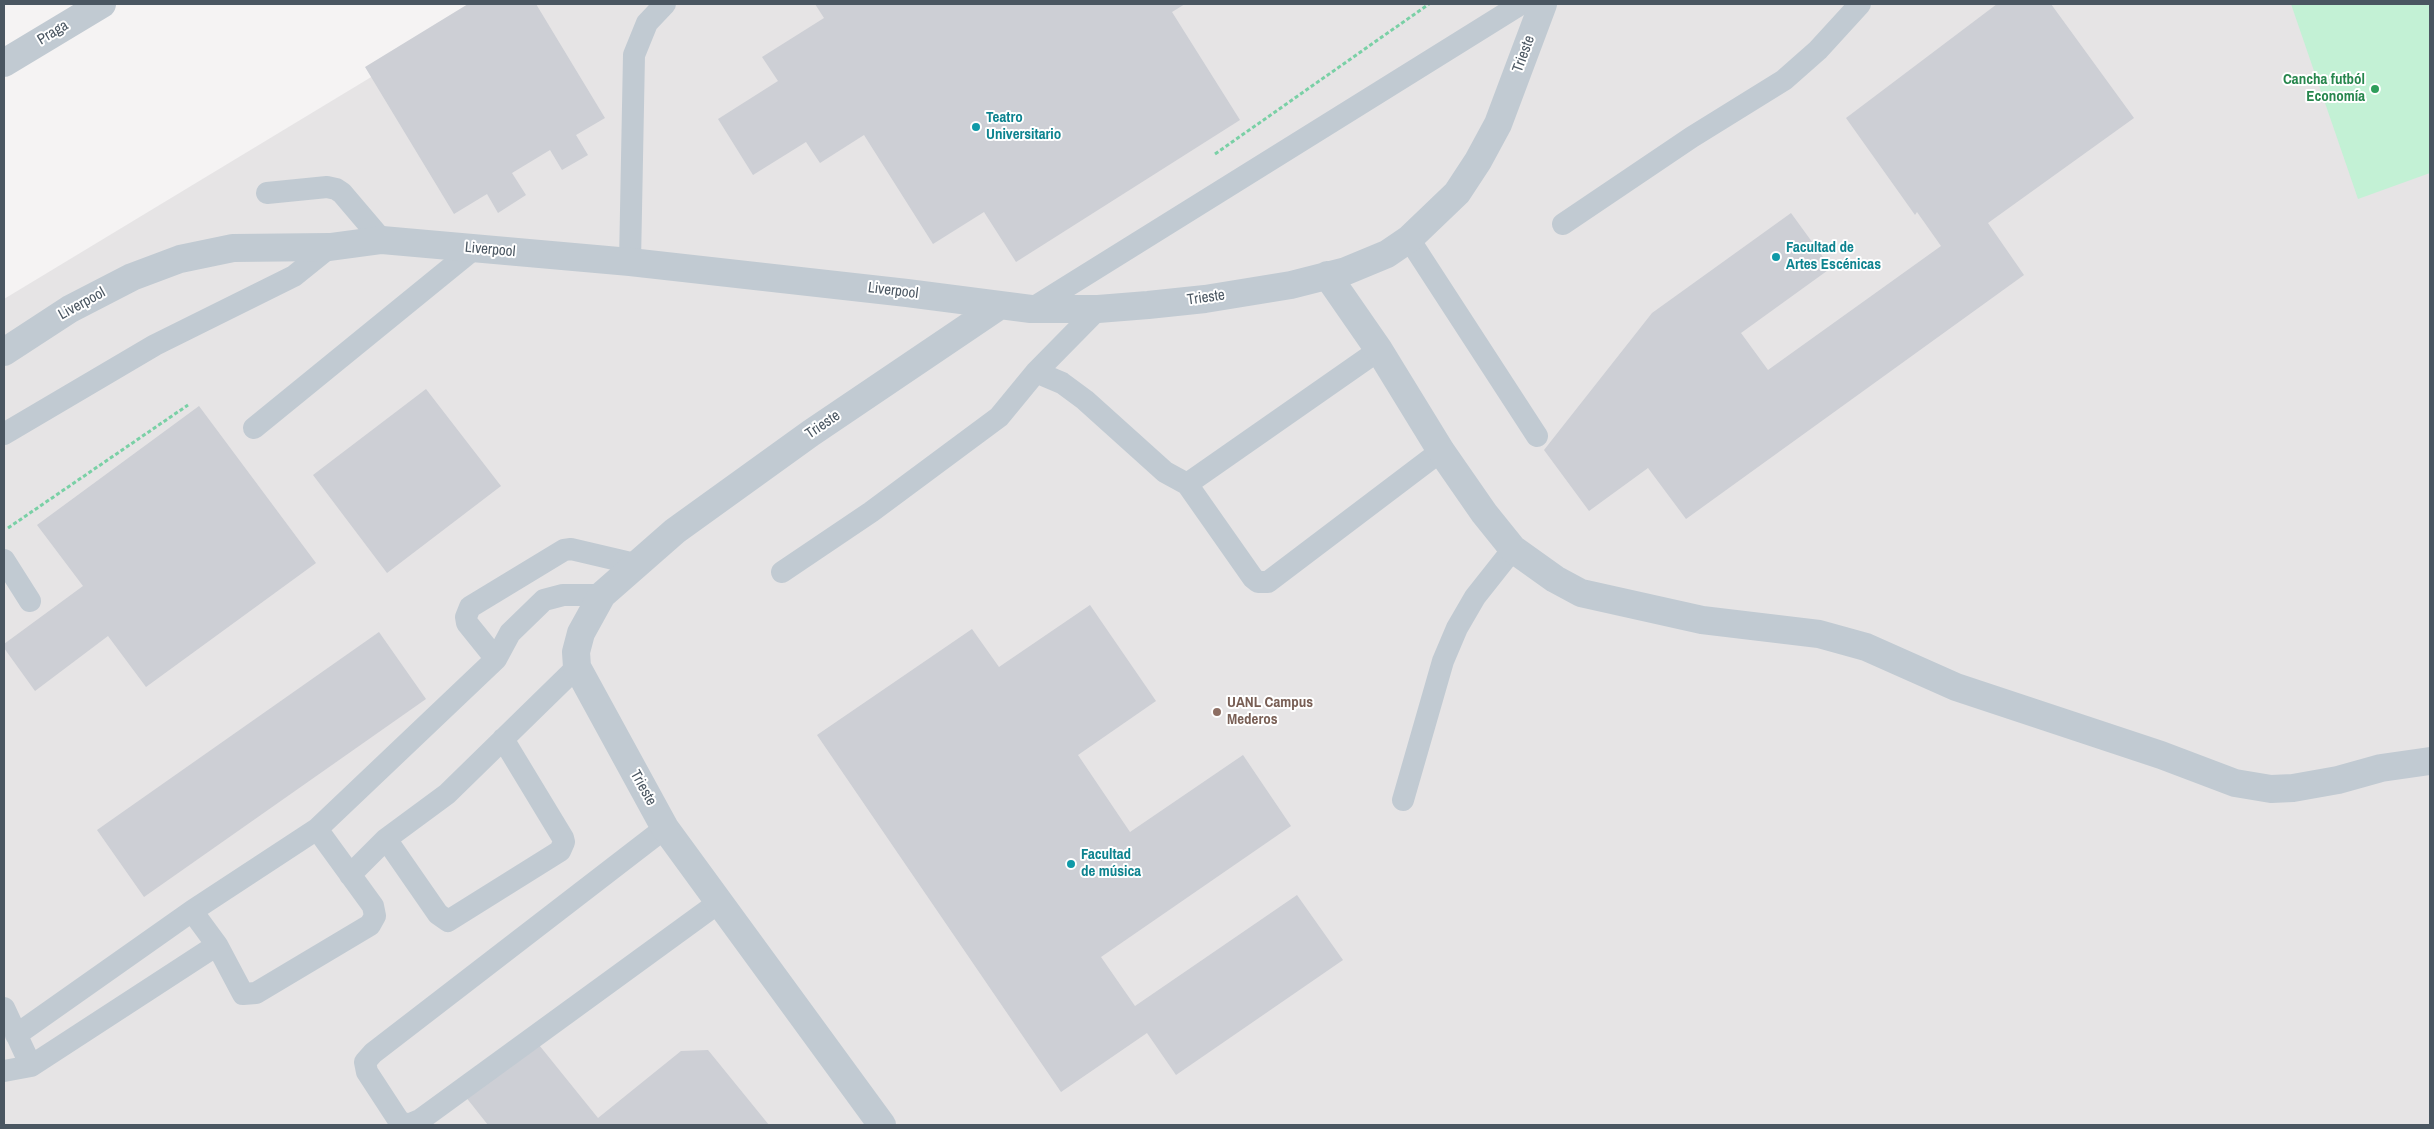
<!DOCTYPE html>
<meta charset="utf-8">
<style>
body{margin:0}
#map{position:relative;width:2434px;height:1129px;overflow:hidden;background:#f5f3f3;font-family:"Archivo Narrow",sans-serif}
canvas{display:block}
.frame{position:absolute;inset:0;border:5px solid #4a5661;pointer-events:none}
</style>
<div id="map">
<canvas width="2434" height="1129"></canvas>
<div class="frame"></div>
</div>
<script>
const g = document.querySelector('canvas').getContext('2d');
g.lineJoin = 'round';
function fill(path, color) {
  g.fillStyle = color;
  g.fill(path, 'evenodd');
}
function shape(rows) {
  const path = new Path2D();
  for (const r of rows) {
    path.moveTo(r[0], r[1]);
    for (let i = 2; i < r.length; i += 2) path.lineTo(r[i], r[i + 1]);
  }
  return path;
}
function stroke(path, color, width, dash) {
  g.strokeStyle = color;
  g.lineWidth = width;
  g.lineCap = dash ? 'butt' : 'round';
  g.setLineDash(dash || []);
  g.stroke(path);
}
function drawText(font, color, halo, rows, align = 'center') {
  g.font = font + ' "Archivo Narrow",sans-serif';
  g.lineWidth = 4;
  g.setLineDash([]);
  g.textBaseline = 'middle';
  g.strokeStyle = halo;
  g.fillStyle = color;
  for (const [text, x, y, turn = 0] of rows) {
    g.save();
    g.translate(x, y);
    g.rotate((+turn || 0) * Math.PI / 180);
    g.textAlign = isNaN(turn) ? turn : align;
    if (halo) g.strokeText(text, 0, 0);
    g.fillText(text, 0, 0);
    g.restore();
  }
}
const education = shape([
 [492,4,2430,4,2430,1125,4,1125,4,299]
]);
const green = shape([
 [2291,4,2430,4,2430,173,2358,199]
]);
const building = shape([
 [468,4,536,4,605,118,576,135,588,155,562,170,550,150,512,173,526,195,498,213,487,194,454,214,365,67],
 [815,4,1185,4,1172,12,1240,120,1016,262,984,212,933,244,864,135,820,163,806,142,753,175,718,119,778,81,762,57,824,18],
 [1997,4,2051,4,2134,118,1988,223,2024,275,1686,519,1648,468,1589,511,1544,450,1652,313,1791,213,1831,268,1741,333,1768,370,1941,246,1917,212,1915,215,1846,118],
 [426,389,501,486,387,573,313,475],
 [199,406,316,563,146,687,108,636,35,691,4,648,4,644,83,586,37,525],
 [1090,605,1156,701,1078,755,1130,832,1243,755,1291,826,1101,957,1135,1006,1297,895,1343,960,1176,1075,1147,1033,1061,1092,817,735,972,629,999,667],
 [379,632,426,699,144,897,97,830],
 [535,1040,598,1118,681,1051,708,1050,769,1125,488,1125,465,1096]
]);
const path = shape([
 [1215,154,1429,4],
 [8,528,188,405]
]);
const lane = shape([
 [267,193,327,187,336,189,342,193,382,240],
 [1563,224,1692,137,1784,80,1818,50,1860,4],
 [1409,239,1537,436],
 [630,262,634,55,647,23,665,4],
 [1031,309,1521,4],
 [1379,350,1187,484,1253,578,1258,582,1268,582,1441,451],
 [1036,372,1062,383,1085,400,1165,472,1187,484],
 [254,428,475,248],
 [4,434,155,345,294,276,330,247],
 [4,560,30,601],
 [782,572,871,512,999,417,1036,372,1098,309],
 [496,659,510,633,544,600,563,595,602,595],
 [1403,800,1443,661,1457,628,1475,597,1513,549],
 [665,828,373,1053,365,1062,367,1072,399,1121,408,1125,420,1120,718,903],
 [317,829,373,906,375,916,370,925,256,993,243,994,217,945,192,911,317,829],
 [317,829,496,659,467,623,466,617,470,607,564,550,571,549,635,564],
 [386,839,438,914,448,921,560,851,564,842,563,838,503,739],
 [350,875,386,839,447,794,577,667],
 [4,1008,31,1066],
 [16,1035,192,911],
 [4,1071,31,1066,217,945]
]);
const street = shape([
 [4,63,102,4],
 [1327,275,1379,350,1441,451,1484,513,1513,549,1555,579,1581,593,1702,620,1819,634,1866,647,1956,687,2161,755,2235,783,2271,789,2293,788,2338,780,2381,768,2430,761],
 [4,352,70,309,132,277,180,259,233,248,330,247,382,240,630,262,907,293,1031,309,1098,309,1148,305,1205,299,1291,285,1346,271,1387,254,1409,239,1457,193,1478,161,1498,124,1543,4],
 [882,1125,665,828,577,667,576,652,581,633,602,595,675,531,811,433,999,306]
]);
const markers = [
 [2375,89,5,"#2e9e5b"],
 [976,127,5,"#0f9aa8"],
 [1776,257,5,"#0f9aa8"],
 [1217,712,5,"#8d6e63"],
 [1071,864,5,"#0f9aa8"]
];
const streetNames = [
 ["Praga",53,33,-31],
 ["Trieste",1524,54,-70],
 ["Liverpool",490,250,5],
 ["Liverpool",893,291,7],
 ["Trieste",1206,298,-8],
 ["Liverpool",82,304,-29],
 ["Trieste",823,425,-34],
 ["Trieste",643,788,61]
];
const leisureNames = [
 ["Cancha futból",2365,80],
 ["Economía",2365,97]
];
const cultureNames = [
 ["Teatro",986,118],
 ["Universitario",986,135],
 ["Facultad de",1786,248],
 ["Artes Escénicas",1786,265],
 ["Facultad",1081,855],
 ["de música",1081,872]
];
const educationNames = [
 ["UANL Campus",1227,703],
 ["Mederos",1227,720]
];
fill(education, '#e6e4e5');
fill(green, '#c3f1d5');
fill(building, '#cdcfd5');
stroke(path, '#7ad0a6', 3, [4, 2.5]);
stroke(lane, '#c1cad2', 22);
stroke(street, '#c1cad2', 28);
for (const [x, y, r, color] of markers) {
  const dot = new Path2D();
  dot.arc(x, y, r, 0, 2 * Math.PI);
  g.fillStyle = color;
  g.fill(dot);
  stroke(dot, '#fff', 2);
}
drawText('15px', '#4a5661', '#fff', streetNames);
drawText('bold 15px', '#27864d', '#fff', leisureNames, 'right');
drawText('bold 15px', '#0d838f', '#fff', cultureNames, 'left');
drawText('bold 15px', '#785e54', '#fff', educationNames, 'left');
</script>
